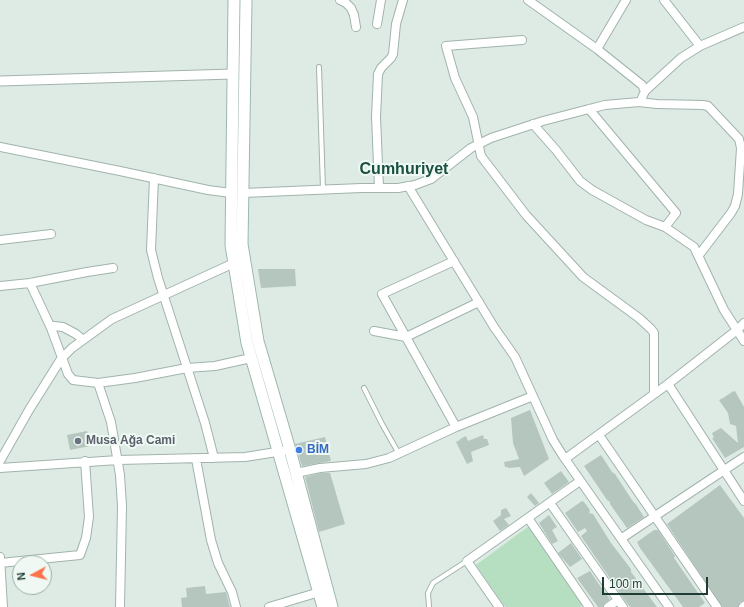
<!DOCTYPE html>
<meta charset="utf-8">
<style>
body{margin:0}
#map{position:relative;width:744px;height:607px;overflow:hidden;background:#deebe5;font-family:Helvetica,sans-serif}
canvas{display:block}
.north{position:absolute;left:12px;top:555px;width:40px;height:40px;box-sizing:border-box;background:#eff8f3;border:1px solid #9bada7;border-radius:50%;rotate:263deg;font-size:11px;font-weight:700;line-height:16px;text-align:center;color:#1e3c34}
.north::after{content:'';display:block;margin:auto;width:14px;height:18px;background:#fd734b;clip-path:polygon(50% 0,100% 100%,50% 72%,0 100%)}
.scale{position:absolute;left:602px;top:577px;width:106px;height:18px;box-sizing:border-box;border:2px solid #1e3c34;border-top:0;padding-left:5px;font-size:12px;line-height:14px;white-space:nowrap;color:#1e3c34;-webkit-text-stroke:3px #eff8f3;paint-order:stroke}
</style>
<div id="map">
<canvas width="744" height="607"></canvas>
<div class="north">N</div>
<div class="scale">100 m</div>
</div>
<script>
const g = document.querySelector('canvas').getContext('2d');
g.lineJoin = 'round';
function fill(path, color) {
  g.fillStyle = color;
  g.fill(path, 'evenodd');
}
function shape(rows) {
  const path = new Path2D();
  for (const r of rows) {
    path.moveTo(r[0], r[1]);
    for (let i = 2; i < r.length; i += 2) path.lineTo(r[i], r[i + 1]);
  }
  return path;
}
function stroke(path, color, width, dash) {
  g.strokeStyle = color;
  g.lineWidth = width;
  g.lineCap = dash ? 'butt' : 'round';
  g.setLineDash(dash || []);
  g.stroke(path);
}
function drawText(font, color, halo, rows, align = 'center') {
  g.font = font + ' Helvetica,sans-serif';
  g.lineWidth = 4;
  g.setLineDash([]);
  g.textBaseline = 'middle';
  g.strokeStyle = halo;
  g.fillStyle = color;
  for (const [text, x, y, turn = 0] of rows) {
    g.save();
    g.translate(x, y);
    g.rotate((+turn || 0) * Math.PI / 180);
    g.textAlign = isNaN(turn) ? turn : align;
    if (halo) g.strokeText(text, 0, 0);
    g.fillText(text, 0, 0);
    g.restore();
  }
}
const green = shape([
 [529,526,584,604,580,607,505,607,476,565]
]);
const building = shape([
 [258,269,295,269,296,286,261,288],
 [735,391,744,407,744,447,725,458,712,438,714,438,712,433,721,428,738,443,736,426,730,424,728,413,719,400,723,398,732,392],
 [530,410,549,459,524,476,520,467,508,468,508,467,505,467,504,462,519,459,513,443,511,418],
 [87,431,90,446,70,450,67,435],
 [483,435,484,439,487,439,489,445,471,452,473,461,467,464,456,442,460,440,460,439,466,436,468,441],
 [325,437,331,461,302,466,295,444],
 [601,455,612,472,615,474,632,500,633,501,634,503,635,503,644,517,627,528,610,504,610,502,607,500,584,466],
 [561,471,569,482,552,494,544,483],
 [321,473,330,473,345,524,319,532,305,477],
 [720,485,744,518,744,601,740,602,738,607,722,607,667,524],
 [531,493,539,503,535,506,527,497],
 [582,501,584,502,590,510,589,513,593,514,611,543,631,569,631,572,657,607,630,607,624,599,581,536,587,531,585,528,578,532,565,513],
 [506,508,511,516,504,519,509,525,500,531,493,521,501,515,501,510],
 [549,515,557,527,552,530,558,541,552,544,539,523],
 [654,530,658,530,675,556,674,558,705,603,699,607,683,607,640,548,637,542],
 [571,543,582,559,570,567,558,553],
 [590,571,598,583,610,599,605,603,603,607,598,607,577,578],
 [205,586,206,594,226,592,230,607,182,607,181,598,187,597,186,588]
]);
const service = shape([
 [319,67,323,189],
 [364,388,382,424,399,454],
 [429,607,428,593,433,583,467,561]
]);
const minor = shape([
 [340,0,346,3,351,8,354,15,356,27],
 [528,0,597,49,642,85,645,91],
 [664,0,700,46],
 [377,24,381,0],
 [522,40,446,46,455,78,473,117,481,156,526,215,583,277,639,318,651,329,654,333,654,394],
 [597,49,626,0],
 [639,102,657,104,703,105,708,106,739,139,741,148,738,194,735,206,731,213,699,255],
 [589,109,676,213,665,227,694,247,724,310,744,341],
 [533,124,556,150,580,181,592,190,646,220,665,227],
 [0,147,120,171,208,190,231,193],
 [154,178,151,250,158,278,205,423,214,458],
 [408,186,494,327,515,357,553,440,563,456,669,607],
 [379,188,376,117,378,74,381,68,391,58,393,54,396,24,403,0],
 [243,193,361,188,398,188,415,185,431,179,471,148,491,138,543,121,589,109,605,105,639,102,641,100,645,91,681,58,700,46,744,27],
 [0,240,51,234],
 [454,261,382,294,456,427],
 [30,283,51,328,68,374,73,380,98,383,135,378,187,368,215,366,251,358],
 [0,286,30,283,87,272,113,268],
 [51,328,54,326,63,327,76,334,82,339],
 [374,331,406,337,479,302],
 [98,383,111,422,120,475,122,506,120,607],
 [668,384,744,501],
 [599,435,717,607],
 [196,459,211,540,218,563,232,592,236,607],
 [565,459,668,384,737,330,744,323],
 [0,461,29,410,61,359,72,348,112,319,234,263],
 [0,468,118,460,245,457,283,451],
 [296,473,320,468,366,464,389,458,456,427,533,396],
 [550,503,623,607],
 [528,518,589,607],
 [622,538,744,457],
 [0,557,3,607],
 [0,563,80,555,86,538,89,517,85,461],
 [269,607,323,591],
 [499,607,467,561,580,481],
 [608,607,618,600],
 [743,607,744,606]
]);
const tertiary = shape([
 [0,81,233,74]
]);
const secondary = shape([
 [234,0,231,245,247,343,323,607],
 [246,0,242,244,258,341,290,450,332,607]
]);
const markers = [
 [78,441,4,"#6b7280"],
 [299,450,4,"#3f7fe0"]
];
const worshipNames = [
 ["Musa Ağa Cami",86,441]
];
const shopNames = [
 ["BİM",307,450]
];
const districtNames = [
 ["Cumhuriyet",404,170]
];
fill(green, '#b5dfc0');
fill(building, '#b4c6be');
stroke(service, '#a1b3ac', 6);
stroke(minor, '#a1b3ac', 10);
stroke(tertiary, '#a1b3ac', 11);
stroke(secondary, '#9cb8ae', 13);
stroke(service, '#fff', 4);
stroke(minor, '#fff', 8);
stroke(tertiary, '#fff', 9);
stroke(secondary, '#fff', 11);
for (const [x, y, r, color] of markers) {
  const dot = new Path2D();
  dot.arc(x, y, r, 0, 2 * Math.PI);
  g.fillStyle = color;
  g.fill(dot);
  stroke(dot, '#eff8f3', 1.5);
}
drawText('bold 12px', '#5b616d', '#eff8f3', worshipNames, 'left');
drawText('bold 12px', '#366cbe', '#eff8f3', shopNames, 'left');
drawText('bold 16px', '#195041', '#eff8f3', districtNames);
</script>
